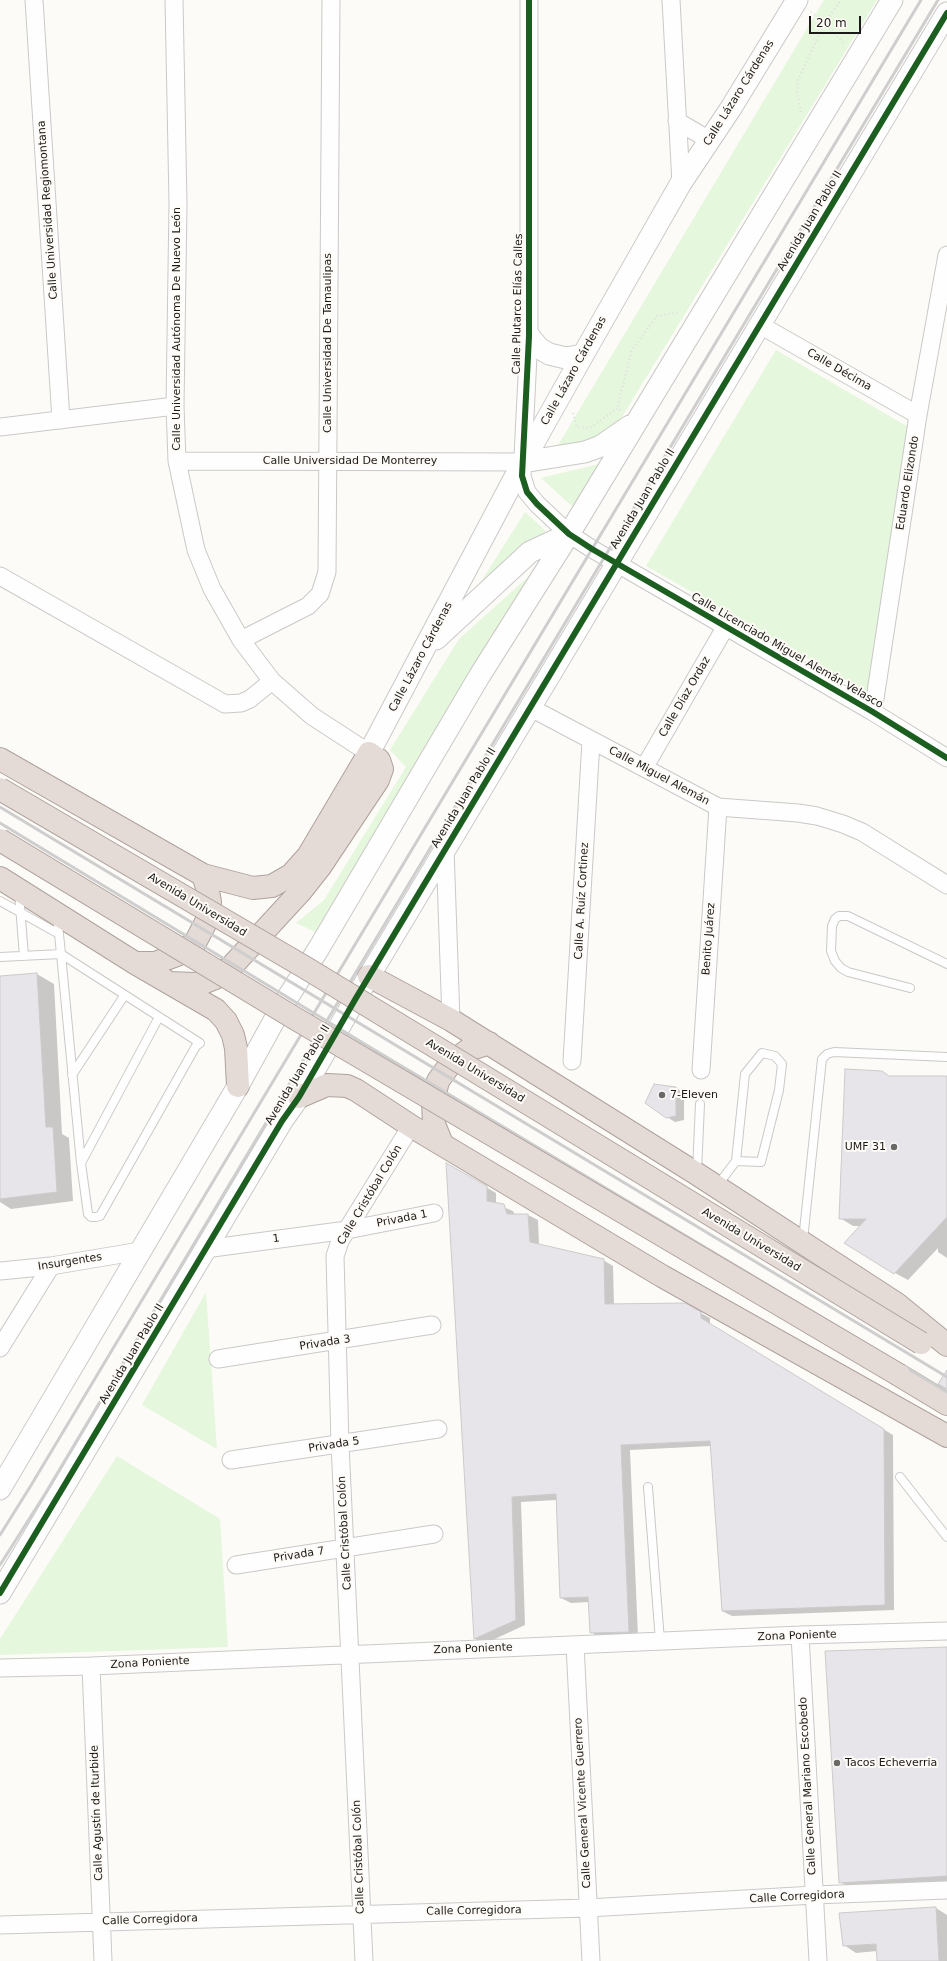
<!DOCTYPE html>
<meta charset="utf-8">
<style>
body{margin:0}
#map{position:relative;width:947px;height:1961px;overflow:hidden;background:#fdfbf8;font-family:"DejaVu Sans",sans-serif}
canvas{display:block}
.scale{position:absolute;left:809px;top:16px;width:52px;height:18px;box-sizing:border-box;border:2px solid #1b1a18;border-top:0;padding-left:5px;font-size:12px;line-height:14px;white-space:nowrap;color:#1b1a18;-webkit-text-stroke:3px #fefbf7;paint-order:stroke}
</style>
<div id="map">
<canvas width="947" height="1961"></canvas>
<div class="scale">20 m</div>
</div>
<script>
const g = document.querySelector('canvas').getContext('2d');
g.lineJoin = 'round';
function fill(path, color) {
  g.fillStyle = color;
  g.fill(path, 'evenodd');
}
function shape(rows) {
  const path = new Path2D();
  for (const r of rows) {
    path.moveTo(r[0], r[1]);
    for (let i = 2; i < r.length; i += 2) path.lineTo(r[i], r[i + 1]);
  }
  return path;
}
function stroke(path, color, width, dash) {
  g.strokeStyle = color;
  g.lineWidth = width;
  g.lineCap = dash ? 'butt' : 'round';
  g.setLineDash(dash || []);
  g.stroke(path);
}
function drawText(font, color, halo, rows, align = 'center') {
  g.font = font + ' "DejaVu Sans",sans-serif';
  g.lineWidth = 4;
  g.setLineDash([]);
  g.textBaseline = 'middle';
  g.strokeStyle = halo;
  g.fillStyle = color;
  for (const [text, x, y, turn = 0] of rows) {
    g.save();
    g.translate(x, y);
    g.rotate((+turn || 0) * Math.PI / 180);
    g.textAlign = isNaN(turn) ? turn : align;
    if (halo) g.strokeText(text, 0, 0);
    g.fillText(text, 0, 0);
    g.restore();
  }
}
const green = shape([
 [824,0,877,0,606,443,554,452],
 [776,350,910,428,873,695,646,566],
 [603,463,574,508,541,478],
 [525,512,546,531,460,615],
 [538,568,324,936,296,923,324,900,406,767,390,750,459,639],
 [206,1292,217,1449,142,1405],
 [117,1456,220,1519,228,1647,0,1655,0,1639]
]);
const shadow = shape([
 [37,974,54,984,62,1134,69,1138,73,1201,11,1209,0,1202,0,977],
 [889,1077,947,1077,947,1258,938,1252,938,1248,908,1280,895,1273,861,1226,853,1226,840,1218],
 [676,1088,684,1093,684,1120,675,1122,667,1117],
 [448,1165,496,1193,496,1204,513,1211,515,1215,528,1215,538,1220,539,1245,603,1260,613,1266,614,1305,684,1304,710,1318,710,1325,893,1435,894,1610,732,1616,722,1611,711,1446,630,1450,638,1637,600,1638,591,1632,589,1602,571,1603,561,1598,557,1500,521,1502,525,1625,484,1644,475,1639],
 [947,1648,947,1884,853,1889,840,1882],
 [936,1908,947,1915,947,1961,878,1961,877,1951,856,1953,844,1945]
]);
const building = shape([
 [37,973,46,1127,53,1127,57,1192,0,1199,0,976,37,973],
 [845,1069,882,1071,889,1076,947,1076,947,1217,894,1274,844,1243,866,1219,839,1219,845,1069],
 [654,1084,676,1087,676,1116,666,1118,645,1103,654,1084],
 [446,1163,487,1186,487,1201,504,1204,507,1214,528,1214,530,1242,604,1259,605,1304,685,1303,701,1312,701,1318,884,1429,885,1605,722,1611,710,1441,621,1445,629,1632,590,1633,588,1597,560,1598,556,1494,512,1497,516,1620,474,1639,446,1163],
 [947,1370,947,1389,938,1384,947,1370],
 [947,1647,947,1876,839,1883,825,1651,947,1647],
 [934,1907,936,1907,939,1961,877,1961,876,1944,843,1946,839,1913,934,1907]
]);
const path = shape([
 [811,12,825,22,844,44],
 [801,112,797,92,798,80,825,22,841,0],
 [620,410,618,405,632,350,657,316,680,312],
 [573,413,577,427,586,428,591,427,618,408]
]);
const service = shape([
 [19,893,24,956],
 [0,901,59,934],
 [0,957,61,954,200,1043,196,1046,100,1216,96,1217,91,1217,88,1214,81,1163,61,954,59,934,58,925,57,917],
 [910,988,848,972,841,968,835,961,831,951,832,926,835,919,839,916,848,916,947,964],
 [72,1075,124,996],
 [81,1163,159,1017],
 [697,1171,700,1104],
 [717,1186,736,1161,745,1074,762,1053,775,1056,782,1064,779,1090,761,1162,736,1161],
 [803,1240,822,1059,827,1054,834,1052,947,1057],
 [900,1477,947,1537],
 [648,1487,660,1641]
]);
const minor = shape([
 [34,0,61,420],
 [174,0,178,203,175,406,177,461,196,550,212,589,241,640,272,681,312,716,369,753],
 [529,0,529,336,522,476,527,492,537,504,569,534,592,549,873,712,947,758],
 [671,0,681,183],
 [677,121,709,140],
 [760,325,918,415],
 [0,427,175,406],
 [177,461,523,462],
 [0,576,225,704,241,703,250,699,272,681],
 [241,640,308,606,320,594,327,572,331,0],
 [531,708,718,807,798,813,817,816,843,824,862,832,947,885],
 [873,712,918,415,947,255],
 [644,768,726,626],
 [445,848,451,1020],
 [572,1061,591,741],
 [701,1070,718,807],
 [205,1249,347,1230,434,1213],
 [0,1271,51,1266,140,1251],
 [0,1348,51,1266],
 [218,1359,432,1325],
 [231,1460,438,1429],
 [236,1565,434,1534],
 [800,1635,818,1961],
 [575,1645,591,1961],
 [91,1666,103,1961],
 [0,1668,91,1666,800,1635,947,1631],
 [0,1925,588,1908,814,1895,947,1890],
 [364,1961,340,1444,335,1256,340,1241,411,1126]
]);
const tertiary = shape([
 [529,336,539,348,549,354,566,358,583,355],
 [523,462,585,452,601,446,630,426],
 [436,639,530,552,569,534],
 [369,753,523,462,583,355,681,183,731,108,797,0],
 [0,1489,238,1086,281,1008,319,948,480,675,569,534,892,0],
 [0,1593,282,1121,299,1097,356,998,947,13]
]);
const trunk = shape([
 [0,759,203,875,253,888,272,886,291,875,308,856,369,753,379,760,382,769,378,780,320,867,301,891,231,967,215,978,205,982,193,984,170,983],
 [0,878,135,963,216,1010,226,1021,233,1035,236,1048,238,1086],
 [135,963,155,963,177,955,195,943,207,920,210,902,208,891,203,875],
 [369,976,451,1020,697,1174,897,1304,947,1345],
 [299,1097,327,1085,347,1086,356,1090,411,1126,662,1276,947,1436],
 [442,1144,434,1124,433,1102,438,1081,451,1063,468,1050,489,1043],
 [899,1375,947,1404]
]);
const rail = shape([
 [0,807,947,1377],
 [0,823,368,1046,947,1392],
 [0,1535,30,1487,921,0],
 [0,1565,45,1494,319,1034,938,0]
]);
const trunkBridge = shape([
 [0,789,306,968,921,1343],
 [0,840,296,1019,899,1375]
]);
const cycleway = shape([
 [529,0,529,336,522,476,527,492,537,504,569,534,592,549,873,712,947,758],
 [0,1593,282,1121,299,1097,356,998,947,13]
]);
const markers = [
 [662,1095,4,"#6a6966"],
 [894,1147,4,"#6a6966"],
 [837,1763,4,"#6a6966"]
];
const streetNames = [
 ["Calle Lázaro Cárdenas",739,93,-58],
 ["Calle Universidad Regiomontana",48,210,-94],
 ["Avenida Juan Pablo II",810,221,-59],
 ["Calle Plutarco Elías Calles",518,304,-89],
 ["Calle Universidad Autónoma De Nuevo León",177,329,-90],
 ["Calle Universidad De Tamaulipas",328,343,-90],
 ["Calle Décima",839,370,30],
 ["Calle Lázaro Cárdenas",574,371,-61],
 ["Calle Universidad De Monterrey",350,461],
 ["Eduardo Elizondo",908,483,-81],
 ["Avenida Juan Pablo II",643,499,-59],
 ["Calle Licenciado Miguel Alemán Velasco",787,651,30],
 ["Calle Lázaro Cárdenas",421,657,-62],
 ["Calle Díaz Ordaz",685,697,-60],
 ["Calle Miguel Alemán",659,776,28],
 ["Avenida Juan Pablo II",464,798,-59],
 ["Calle A. Ruíz Cortinez",582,901,-87],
 ["Avenida Universidad",197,905,31],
 ["Benito Juárez",709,939,-86],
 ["Avenida Universidad",475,1071,31],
 ["Avenida Juan Pablo II",298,1075,-59],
 ["Calle Cristóbal Colón",370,1195,-59],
 ["Privada 1",402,1219,-11],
 ["1",276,1239,-7],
 ["Avenida Universidad",751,1240,31],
 ["Insurgentes",70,1262,-9],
 ["Privada 3",325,1343,-9],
 ["Avenida Juan Pablo II",132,1354,-59],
 ["Privada 5",334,1445,-9],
 ["Calle Cristóbal Colón",345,1533,-93],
 ["Privada 7",299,1555,-9],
 ["Zona Poniente",797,1636,-2],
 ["Zona Poniente",473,1649,-2],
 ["Zona Poniente",150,1663,-3],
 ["Calle General Mariano Escobedo",808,1786,-93],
 ["Calle General Vicente Guerrero",583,1803,-93],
 ["Calle Agustín de Iturbide",97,1813,-92],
 ["Calle Cristóbal Colón",359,1857,-92],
 ["Calle Corregidora",797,1897,-3],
 ["Calle Corregidora",474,1911,-1],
 ["Calle Corregidora",150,1920,-2]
];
const poiNames = [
 ["7-Eleven",670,1095],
 ["UMF 31",886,1147,"right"],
 ["Tacos Echeverria",845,1763]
];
fill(green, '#e5f7dc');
fill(shadow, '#0003');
fill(building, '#e7e5e9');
stroke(building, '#cccbcb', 1);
stroke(service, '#cac9c7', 10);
stroke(minor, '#cac9c7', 19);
stroke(tertiary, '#cac9c7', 23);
stroke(trunk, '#aea29c', 24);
stroke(path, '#e0e0df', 2.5, [1, 3]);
stroke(service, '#fffefe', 8);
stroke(minor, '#fffefe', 17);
stroke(tertiary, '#fffefe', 21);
stroke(trunk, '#e4dad6', 22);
stroke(rail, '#cecece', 3);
stroke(trunkBridge, '#aea29c', 24, []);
stroke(trunkBridge, '#e4dad6', 22);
stroke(cycleway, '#1b5e20', 6);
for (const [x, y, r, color] of markers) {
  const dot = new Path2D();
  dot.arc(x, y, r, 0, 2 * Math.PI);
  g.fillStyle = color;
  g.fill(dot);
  stroke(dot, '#fefbf7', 1.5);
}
drawText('11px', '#1b1a18', '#fefbf7', streetNames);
drawText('11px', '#1b1a18', '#fefbf7', poiNames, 'left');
</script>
